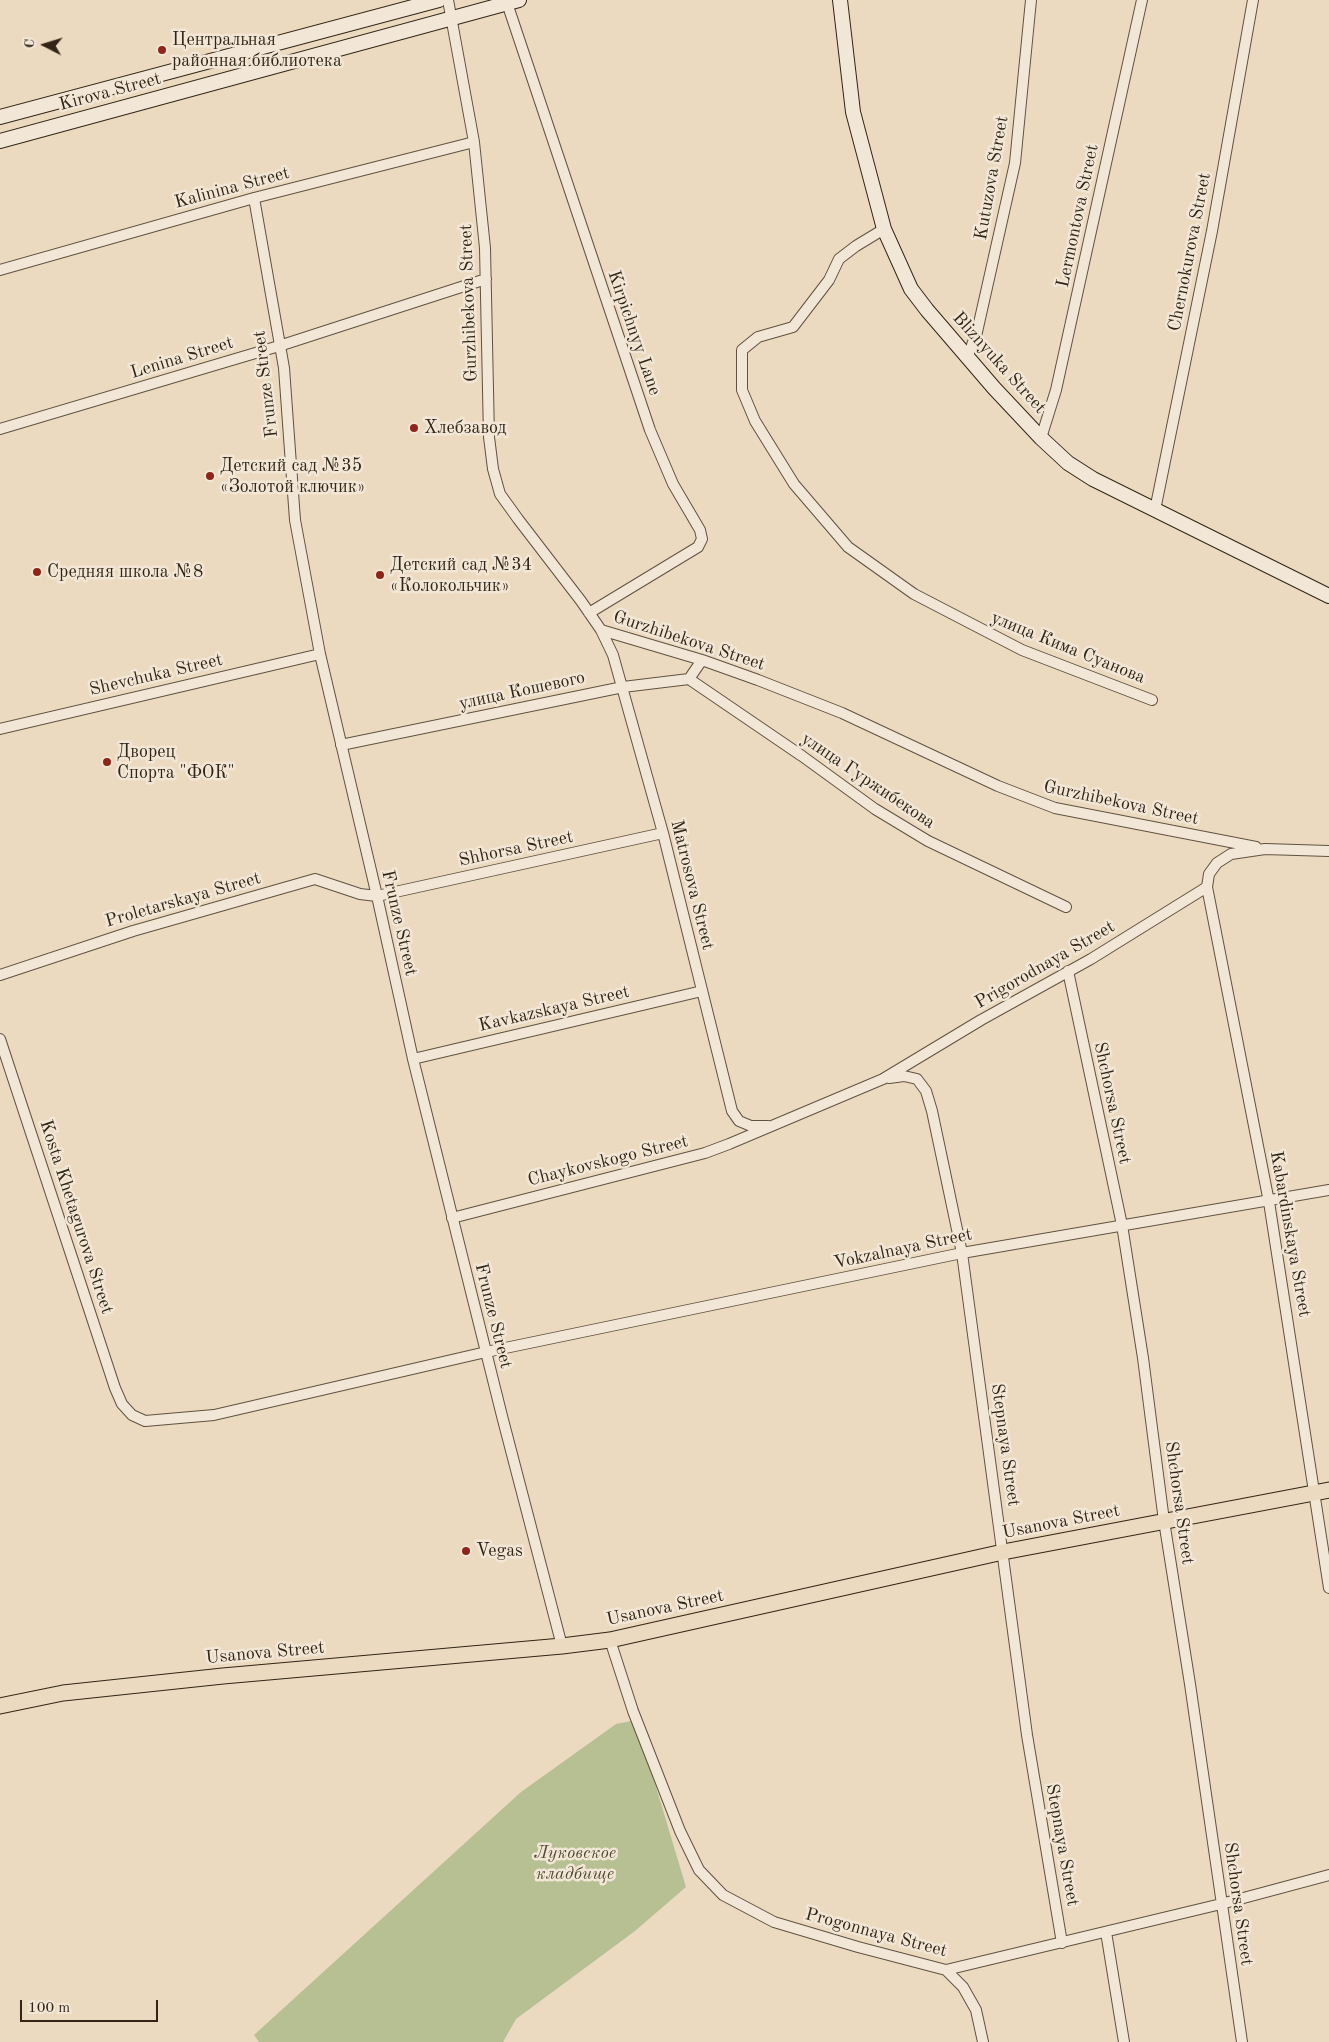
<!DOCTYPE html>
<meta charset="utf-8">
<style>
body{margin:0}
#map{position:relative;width:1329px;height:2042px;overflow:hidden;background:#ebdac0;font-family:"Old Standard TT",serif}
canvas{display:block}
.north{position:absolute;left:20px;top:20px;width:50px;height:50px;-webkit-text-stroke:4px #f2e7d6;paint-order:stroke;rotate:275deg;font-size:14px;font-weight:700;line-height:20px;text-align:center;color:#322515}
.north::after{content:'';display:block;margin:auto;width:18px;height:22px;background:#322515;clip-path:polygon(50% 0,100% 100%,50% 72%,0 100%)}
.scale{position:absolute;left:20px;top:2000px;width:138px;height:22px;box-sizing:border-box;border:2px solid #322515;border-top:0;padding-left:6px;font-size:15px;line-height:18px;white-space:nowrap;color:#322515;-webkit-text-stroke:4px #f2e7d6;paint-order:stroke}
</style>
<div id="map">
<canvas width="1329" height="2042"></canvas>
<div class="north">С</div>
<div class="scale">100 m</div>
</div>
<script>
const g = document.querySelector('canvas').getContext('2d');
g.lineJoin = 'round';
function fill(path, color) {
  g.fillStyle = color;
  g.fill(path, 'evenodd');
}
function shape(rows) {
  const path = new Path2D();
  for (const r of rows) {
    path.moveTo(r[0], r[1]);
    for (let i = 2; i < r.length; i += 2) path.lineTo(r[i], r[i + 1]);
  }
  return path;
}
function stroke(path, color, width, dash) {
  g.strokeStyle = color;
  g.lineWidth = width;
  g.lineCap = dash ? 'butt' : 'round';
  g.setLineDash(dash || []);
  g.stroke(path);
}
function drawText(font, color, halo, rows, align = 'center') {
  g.font = font + ' "Old Standard TT",serif';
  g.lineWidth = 5;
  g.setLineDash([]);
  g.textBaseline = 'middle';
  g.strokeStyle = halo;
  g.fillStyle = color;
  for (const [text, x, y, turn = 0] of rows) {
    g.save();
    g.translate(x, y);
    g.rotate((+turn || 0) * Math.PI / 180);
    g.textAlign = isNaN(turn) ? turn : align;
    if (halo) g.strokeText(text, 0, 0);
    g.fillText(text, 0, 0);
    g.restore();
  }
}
const green = shape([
 [636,1720,686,1887,635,1931,516,2019,503,2042,259,2042,254,2035,521,1792,616,1724]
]);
const street = shape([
 [448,0,474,142,485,248,489,437,493,469,500,494,518,519,581,601,601,630,613,655,663,833,732,1111,739,1121,751,1126,768,1126],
 [507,3,650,430,673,484,700,530,702,539,698,547,589,613],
 [254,198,284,368,295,520,320,654,377,896,413,1059,502,1416,562,1646],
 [884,229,856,246,839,259,829,280,793,327,758,337,742,350,742,390,755,421,794,484,848,547,914,594,1022,650,1152,700],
 [0,270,254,198,474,142],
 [967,358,977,332,1015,163,1031,0],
 [0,429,279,346,486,279],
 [1041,438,1056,390,1142,0],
 [1155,510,1212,231,1253,0],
 [601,630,702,660,758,680,842,713,998,786,1055,808,1256,847],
 [689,679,802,756,875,809,928,841,1066,907],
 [0,729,320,654],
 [341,745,623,687,689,679,702,660],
 [1207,887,1269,1202,1329,1588],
 [1068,971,1122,1225,1143,1358,1164,1521,1190,1684,1242,2042],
 [0,975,133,931,315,879,360,894,377,896,663,833],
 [0,1039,115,1388,122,1404,132,1415,145,1421,214,1415,486,1352,962,1253,1329,1190],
 [413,1059,702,991],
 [889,1078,904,1076,917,1079,926,1091,932,1111,962,1253,1027,1735,1062,1943],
 [452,1218,705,1153,729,1144,883,1079,981,1020,1091,959,1207,887,1209,874,1217,863,1231,854,1265,849,1329,851],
 [610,1640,633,1711,680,1831,699,1870,723,1895,774,1922,858,1947,946,1970,1221,1904,1329,1875],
 [1106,1932,1124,2042],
 [946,1970,963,1987,976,2010,983,2042]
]);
const secondary = shape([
 [840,0,853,112,884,229,911,289,927,310,994,388,1041,438,1068,463,1093,479,1329,596],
 [0,117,439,0],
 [0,141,519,0]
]);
const primary = shape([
 [0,1706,63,1693,223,1676,562,1646,610,1640,1003,1552,1329,1490]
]);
const markers = [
 [162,50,5,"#8f2418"],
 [414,428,5,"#8f2418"],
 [210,476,5,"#8f2418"],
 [37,572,5,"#8f2418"],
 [380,575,5,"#8f2418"],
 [107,762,5,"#8f2418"],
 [466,1551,5,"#8f2418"]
];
const poiNames = [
 ["Центральная",172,40],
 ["районная библиотека",172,61],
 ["Хлебзавод",424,428],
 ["Детский сад №35",220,466],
 ["«Золотой ключик»",220,487],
 ["Детский сад №34",390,565],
 ["«Колокольчик»",390,586],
 ["Средняя школа №8",47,572],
 ["Дворец",117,752],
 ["Спорта \"ФОК\"",117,773],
 ["Vegas",476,1551]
];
const streetNames = [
 ["Kirova Street",110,92,-15],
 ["Kutuzova Street",992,178,-80],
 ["Kalinina Street",232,188,-15],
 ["Lermontova Street",1078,216,-78],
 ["Chernokurova Street",1190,252,-79],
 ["Gurzhibekova Street",469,303,-92],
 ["Kirpichnyy Lane",634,333,71],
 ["Lenina Street",182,358,-17],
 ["Bliznyuka Street",999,363,48],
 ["Frunze Street",266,384,-97],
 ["Gurzhibekova Street",689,641,18],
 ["улица Кима Суанова",1068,648,22],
 ["Shevchuka Street",156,675,-13],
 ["улица Кошевого",522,691,-12],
 ["улица Гуржибекова",868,781,34],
 ["Gurzhibekova Street",1121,803,12],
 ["Shhorsa Street",516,849,-12],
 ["Matrosova Street",692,885,76],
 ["Proletarskaya Street",183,900,-16],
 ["Frunze Street",399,923,77],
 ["Prigorodnaya Street",1045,965,-30],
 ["Kavkazskaya Street",554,1009,-13],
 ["Shchorsa Street",1112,1103,78],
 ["Chaykovskogo Street",608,1161,-14],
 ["Kosta Khetagurova Street",76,1217,72],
 ["Kabardinskaya Street",1290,1234,80],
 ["Vokzalnaya Street",903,1249,-12],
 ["Frunze Street",493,1316,76],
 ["Stepnaya Street",1005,1445,82],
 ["Shchorsa Street",1179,1503,82],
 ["Usanova Street",1061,1522,-11],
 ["Usanova Street",665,1608,-12],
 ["Usanova Street",265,1653,-5],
 ["Stepnaya Street",1062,1845,80],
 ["Shchorsa Street",1238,1904,82],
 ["Progonnaya Street",876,1933,15]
];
const parkNames = [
 ["Луковское",575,1853],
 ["кладбище",575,1874]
];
fill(green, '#b7c092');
stroke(street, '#605240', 12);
stroke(secondary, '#322515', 16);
stroke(primary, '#322515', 17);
stroke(street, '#f2e7d6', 10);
stroke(secondary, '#f2e7d6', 14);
stroke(primary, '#ebdac0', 15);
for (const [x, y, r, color] of markers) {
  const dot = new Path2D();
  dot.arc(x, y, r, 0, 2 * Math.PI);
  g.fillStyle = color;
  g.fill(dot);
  stroke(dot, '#f2e7d6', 2);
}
drawText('18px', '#322515', '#f2e7d6', poiNames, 'left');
drawText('18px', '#322515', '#f2e7d6', streetNames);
drawText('italic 18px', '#534c34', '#f2e7d6', parkNames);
</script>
